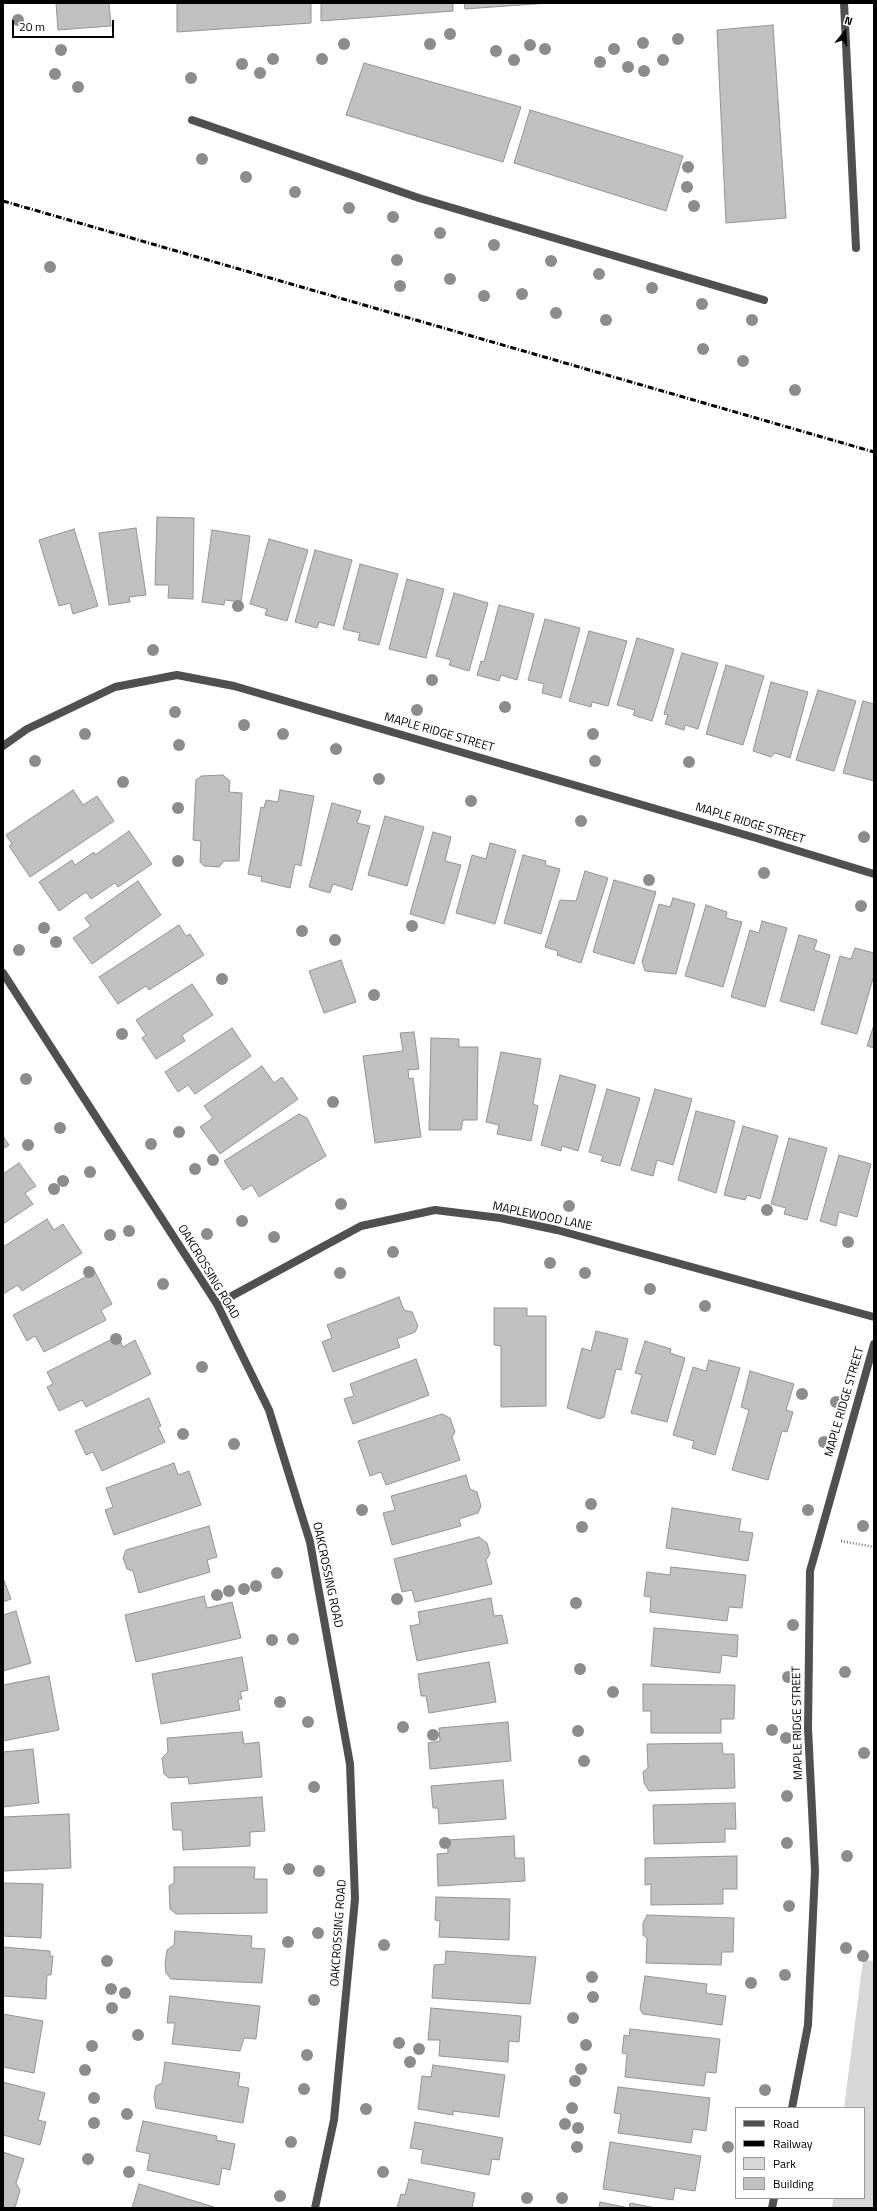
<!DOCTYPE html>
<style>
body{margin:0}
#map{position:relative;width:877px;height:2211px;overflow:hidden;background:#fff;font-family:"Titillium Web",sans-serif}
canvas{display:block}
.frame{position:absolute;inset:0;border:4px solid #000;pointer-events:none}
.legend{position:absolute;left:735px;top:2107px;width:130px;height:92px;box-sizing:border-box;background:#fff;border:1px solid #999;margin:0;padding:5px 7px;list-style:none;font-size:12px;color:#000}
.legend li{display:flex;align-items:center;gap:8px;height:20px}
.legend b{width:20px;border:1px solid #999}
.north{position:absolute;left:825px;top:12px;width:40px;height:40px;-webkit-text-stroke:3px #fff;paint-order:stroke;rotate:18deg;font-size:11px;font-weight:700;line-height:16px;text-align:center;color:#000}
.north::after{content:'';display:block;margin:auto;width:14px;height:18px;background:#000;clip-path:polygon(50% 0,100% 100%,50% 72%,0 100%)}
.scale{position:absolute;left:12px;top:20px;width:102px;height:18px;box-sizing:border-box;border:2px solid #000;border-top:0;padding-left:5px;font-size:12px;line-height:14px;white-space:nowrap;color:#000;-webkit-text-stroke:3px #fff;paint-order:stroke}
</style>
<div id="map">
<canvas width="877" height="2211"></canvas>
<div class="frame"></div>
<ul class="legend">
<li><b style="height:5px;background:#505050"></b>Road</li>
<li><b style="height:5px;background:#000"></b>Railway</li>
<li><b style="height:11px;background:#d7d7d7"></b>Park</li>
<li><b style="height:11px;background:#c0c0c0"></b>Building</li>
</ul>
<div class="north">N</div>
<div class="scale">20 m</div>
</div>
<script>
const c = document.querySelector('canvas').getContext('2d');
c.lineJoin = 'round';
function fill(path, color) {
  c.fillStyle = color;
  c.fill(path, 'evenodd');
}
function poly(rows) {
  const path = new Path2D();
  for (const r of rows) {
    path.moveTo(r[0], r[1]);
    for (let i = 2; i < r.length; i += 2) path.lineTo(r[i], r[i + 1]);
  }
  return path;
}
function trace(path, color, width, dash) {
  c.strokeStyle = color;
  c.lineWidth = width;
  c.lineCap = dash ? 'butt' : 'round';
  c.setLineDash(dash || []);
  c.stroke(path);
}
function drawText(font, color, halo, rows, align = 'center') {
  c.font = font + ' "Titillium Web",sans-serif';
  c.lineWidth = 4;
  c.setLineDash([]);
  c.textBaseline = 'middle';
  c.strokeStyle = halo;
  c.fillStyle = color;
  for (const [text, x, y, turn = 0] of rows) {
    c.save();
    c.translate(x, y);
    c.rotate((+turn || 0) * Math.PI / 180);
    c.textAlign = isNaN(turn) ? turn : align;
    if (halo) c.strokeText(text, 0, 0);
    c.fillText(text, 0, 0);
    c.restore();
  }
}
fill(poly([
 [863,1960,874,1961,874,2208,832,2208,833,2198,864,2198,864,2108,844,2108]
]), '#d7d7d7');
const building = poly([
 [56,3,109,3,111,26,58,30,56,3],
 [177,3,311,3,311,23,177,32,177,3],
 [321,3,453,3,453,11,321,21,321,3],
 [464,3,549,3,465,9,464,3],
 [773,25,786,218,726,223,717,30,773,25],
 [364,63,521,107,503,162,346,115,364,63],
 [530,110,683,156,666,211,514,163,530,110],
 [157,517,194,518,193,599,168,598,169,585,155,585,157,517],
 [136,528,146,595,129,597,130,602,109,605,99,533,136,528],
 [74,529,98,606,73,614,70,603,59,606,39,540,74,529],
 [212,530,250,536,241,602,225,600,224,605,202,602,212,530],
 [269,539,308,550,287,621,265,615,267,609,250,604,269,539],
 [315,550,352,560,334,626,319,622,317,628,295,622,315,550],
 [360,564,398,574,379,645,358,640,360,633,343,629,360,564],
 [407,579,444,589,426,658,389,649,407,579],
 [454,593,488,603,469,671,449,665,451,660,436,656,454,593],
 [499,605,534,614,517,680,501,675,499,681,477,675,481,661,484,662,499,605],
 [545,619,580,628,561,698,542,693,544,684,528,680,545,619],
 [589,631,627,641,608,706,592,702,591,707,569,701,589,631],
 [637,638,674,649,652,721,633,715,635,710,617,705,637,638],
 [682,653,718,663,698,729,685,725,684,730,665,724,668,715,664,714,682,653],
 [726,665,764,676,743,745,706,734,726,665],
 [771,682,808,692,790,758,775,753,771,757,753,751,771,682],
 [818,690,856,701,834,771,796,760,818,690],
 [863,701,874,704,874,781,843,773,863,701],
 [223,775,230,781,229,792,242,793,239,861,224,861,219,867,204,866,200,862,201,841,193,840,196,780,201,776,223,775],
 [73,790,83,805,97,796,114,821,30,877,9,846,12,844,6,835,73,790],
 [280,790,314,796,301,866,295,864,290,888,261,881,262,877,248,874,261,807,264,808,266,800,278,802,280,790],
 [332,803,361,811,357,823,370,826,352,890,333,884,330,893,309,887,332,803],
 [385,816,424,827,407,886,368,875,385,816],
 [129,831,152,864,118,887,115,883,91,899,86,892,59,911,39,882,72,860,75,865,94,852,95,855,129,831],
 [433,832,451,837,445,861,461,865,444,924,410,914,433,832],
 [490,843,516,850,495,924,456,913,472,855,486,859,490,843],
 [523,855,546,861,545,865,560,869,541,934,504,923,523,855],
 [585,871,608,878,581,963,557,955,558,951,545,947,560,900,576,901,585,871],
 [614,880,656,892,634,964,593,952,614,880],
 [138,881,161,915,92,964,73,938,91,926,85,918,138,881],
 [673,898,695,904,676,974,645,971,642,962,659,904,670,907,673,898],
 [706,905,727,912,726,918,742,922,723,987,685,976,706,905],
 [762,921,787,928,765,1007,731,997,750,930,759,933,762,921],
 [179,925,186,936,190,934,204,955,149,990,146,986,118,1004,99,977,179,925],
 [799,935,817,940,814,950,830,955,814,1011,780,1001,799,935],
 [855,948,874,953,874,975,857,1034,821,1024,840,956,851,959,855,948],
 [341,960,356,1002,324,1013,309,971,341,960],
 [192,984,213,1015,182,1035,185,1041,156,1059,142,1038,146,1035,136,1020,192,984],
 [874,1025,874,1048,867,1046,874,1025],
 [232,1028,251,1056,195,1094,188,1085,178,1092,165,1072,232,1028],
 [414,1032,419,1069,408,1070,409,1079,413,1078,421,1137,375,1143,363,1056,403,1051,400,1033,414,1032],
 [431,1038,459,1039,459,1047,478,1047,477,1120,463,1120,461,1130,429,1130,431,1038],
 [501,1052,541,1059,533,1104,538,1106,531,1141,497,1134,499,1125,486,1122,501,1052],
 [262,1066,274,1083,282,1077,298,1099,220,1154,200,1127,213,1118,204,1106,262,1066],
 [560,1075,596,1085,578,1151,562,1146,561,1151,541,1145,560,1075],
 [607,1089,640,1098,620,1166,601,1161,603,1156,589,1152,607,1089],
 [655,1089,692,1099,673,1165,657,1160,653,1176,631,1170,655,1089],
 [696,1111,735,1121,716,1193,678,1180,696,1111],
 [299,1114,307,1118,326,1156,259,1197,252,1185,243,1190,224,1161,299,1114],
 [743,1126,778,1136,760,1199,747,1195,745,1200,724,1195,743,1126],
 [3,1136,9,1145,3,1149,3,1136],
 [789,1138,827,1148,807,1220,784,1214,786,1208,771,1204,789,1138],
 [839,1155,871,1164,857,1217,839,1212,836,1226,820,1221,839,1155],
 [19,1163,36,1186,25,1193,33,1204,3,1224,3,1174,19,1163],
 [47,1219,54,1230,63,1224,82,1253,22,1291,18,1285,3,1294,3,1247,47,1219],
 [95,1272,112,1304,101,1310,106,1320,44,1352,35,1336,27,1341,13,1315,95,1272],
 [399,1297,404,1310,412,1312,418,1326,415,1332,397,1339,400,1347,333,1372,322,1342,332,1338,327,1325,399,1297],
 [494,1308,527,1308,527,1316,546,1316,546,1406,501,1407,501,1346,494,1345,494,1308],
 [596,1331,628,1339,621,1370,616,1369,604,1417,599,1419,567,1408,582,1348,591,1351,596,1331],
 [118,1336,123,1347,135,1340,151,1374,86,1407,82,1400,59,1411,47,1387,53,1384,47,1372,118,1336],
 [645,1341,671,1349,670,1353,685,1358,667,1422,631,1413,642,1375,635,1373,645,1341],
 [416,1359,429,1395,353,1424,344,1399,354,1396,350,1384,416,1359],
 [709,1360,740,1368,715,1455,692,1448,694,1441,673,1435,693,1367,706,1371,709,1360],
 [750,1371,794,1384,786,1410,793,1412,787,1432,782,1431,768,1480,732,1470,749,1410,741,1407,750,1371],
 [149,1398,161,1426,158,1427,165,1442,102,1471,93,1452,86,1455,75,1431,149,1398],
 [442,1414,450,1418,455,1432,452,1437,460,1460,386,1485,381,1472,370,1476,358,1441,442,1414],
 [174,1463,178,1475,189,1471,201,1505,114,1535,105,1510,113,1507,106,1488,174,1463],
 [466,1475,470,1489,477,1492,481,1506,478,1513,459,1519,461,1526,392,1545,383,1513,395,1510,391,1496,466,1475],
 [672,1508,741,1519,739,1531,753,1533,748,1561,666,1548,672,1508],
 [209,1526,217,1557,207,1560,210,1572,139,1593,133,1571,127,1569,123,1558,126,1550,209,1526],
 [479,1537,487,1543,490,1554,486,1560,492,1584,415,1602,412,1590,402,1592,394,1559,479,1537],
 [671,1567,746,1575,742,1608,729,1607,727,1621,650,1612,651,1597,644,1596,647,1572,670,1575,671,1567],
 [3,1578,11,1599,3,1602,3,1578],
 [204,1596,207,1608,232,1602,241,1638,136,1662,125,1615,204,1596],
 [491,1598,494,1616,502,1615,508,1643,417,1661,410,1626,420,1624,418,1612,491,1598],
 [16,1611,31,1663,3,1671,3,1615,16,1611],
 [654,1628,738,1635,737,1657,722,1655,720,1673,651,1666,654,1628],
 [242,1657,248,1690,240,1692,242,1699,238,1699,240,1710,161,1724,152,1674,242,1657],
 [489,1662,496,1702,429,1713,426,1696,421,1696,418,1674,489,1662],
 [49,1676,59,1730,3,1741,3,1685,49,1676],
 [643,1684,735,1685,734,1719,721,1719,721,1733,651,1733,651,1711,643,1711,643,1684],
 [508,1722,511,1761,430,1769,428,1743,440,1741,439,1728,508,1722],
 [242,1732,244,1744,259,1742,262,1777,189,1784,188,1777,169,1778,164,1774,162,1758,168,1752,167,1738,242,1732],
 [722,1743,723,1754,734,1754,735,1788,649,1791,644,1783,643,1772,648,1768,647,1744,722,1743],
 [33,1749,39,1803,3,1807,3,1752,33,1749],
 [503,1780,506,1819,439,1824,438,1808,433,1808,431,1786,503,1780],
 [262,1797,265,1831,250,1832,250,1846,183,1850,182,1830,173,1830,171,1803,262,1797],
 [735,1803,736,1829,725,1829,725,1842,654,1844,653,1805,735,1803],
 [69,1814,71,1868,3,1871,3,1817,69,1814],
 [514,1836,515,1858,524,1858,525,1881,438,1886,437,1854,448,1853,447,1840,514,1836],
 [737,1856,737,1889,723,1889,723,1904,651,1905,651,1884,645,1885,645,1858,737,1856],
 [174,1867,255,1867,254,1879,267,1879,267,1913,176,1914,170,1909,169,1886,174,1883,174,1867],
 [3,1883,43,1884,41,1938,3,1936,3,1883],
 [436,1897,510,1899,509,1940,439,1937,440,1921,435,1920,436,1897],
 [647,1915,734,1918,733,1952,722,1952,721,1965,646,1963,647,1938,643,1935,643,1923,647,1915],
 [175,1931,252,1936,251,1948,265,1949,262,1983,171,1979,166,1973,165,1964,167,1950,174,1945,175,1931],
 [3,1947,50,1951,50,1956,53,1956,51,1975,47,1975,46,1999,3,1996,3,1947],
 [446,1951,536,1957,530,2004,432,1998,434,1965,445,1964,446,1951],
 [645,1976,707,1984,706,1993,726,1996,722,2025,643,2014,640,2009,645,1976],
 [170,1996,260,2006,256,2039,244,2038,240,2051,172,2044,175,2023,167,2023,170,1996],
 [431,2008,521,2016,519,2042,509,2041,508,2062,439,2056,440,2040,428,2040,431,2008],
 [3,2014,43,2021,34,2073,3,2067,3,2014],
 [630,2029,720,2039,716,2073,706,2072,704,2086,625,2077,627,2054,622,2053,624,2035,629,2036,630,2029],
 [165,2062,240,2073,238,2086,249,2088,243,2123,156,2108,154,2097,156,2086,162,2083,165,2062],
 [433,2065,505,2075,499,2117,453,2111,453,2115,418,2109,422,2076,431,2077,433,2065],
 [3,2082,45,2093,38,2120,46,2122,40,2145,3,2135,3,2082],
 [618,2087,710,2098,706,2131,693,2129,691,2143,618,2133,621,2114,614,2113,618,2087],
 [143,2121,217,2136,216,2140,235,2144,230,2170,222,2168,219,2185,147,2170,150,2154,136,2151,143,2121],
 [415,2122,503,2138,499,2160,492,2159,489,2175,421,2163,423,2150,410,2148,415,2122],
 [610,2142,701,2156,695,2191,675,2188,673,2200,603,2189,610,2142],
 [3,2152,24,2159,16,2183,20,2190,15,2208,3,2208,3,2152],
 [409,2179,475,2193,472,2208,397,2208,401,2194,405,2195,409,2179],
 [139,2184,214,2207,214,2208,132,2208,139,2184],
 [600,2202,629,2208,630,2203,656,2208,599,2208,600,2202]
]);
fill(building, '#c0c0c0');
trace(building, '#949494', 1);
trace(poly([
 [841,1541,874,1547]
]), '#727272', 2.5, [1, 2]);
trace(poly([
 [844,3,856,248],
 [192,120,419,198,764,300]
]), '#505050', 8);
trace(poly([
 [3,746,27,729,115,687,177,675,234,686,756,838,874,874],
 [217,1304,361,1226,435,1210,500,1218,557,1230,874,1317],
 [792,2108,808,2025,815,1871,808,1728,810,1571,874,1344],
 [772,2208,774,2198]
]), '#505050', 8);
trace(poly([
 [3,973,217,1304,269,1410,310,1542,350,1764,355,1899,334,2120,315,2208]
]), '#505050', 8);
trace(poly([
 [3,201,874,452]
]), '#000', 3, [6, 2, 1, 2]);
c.fillStyle = '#8c8c8c';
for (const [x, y] of [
 [18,20],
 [450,34],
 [678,39],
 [643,43],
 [344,44],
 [430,44],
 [530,45],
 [545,49],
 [614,49],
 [61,50],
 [496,51],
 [273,59],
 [322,59],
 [514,60],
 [663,60],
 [600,62],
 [242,64],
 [628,67],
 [644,71],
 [260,73],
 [55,74],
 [191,78],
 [78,87],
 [202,159],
 [688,167],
 [246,177],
 [687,187],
 [295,192],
 [694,206],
 [349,208],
 [393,217],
 [440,233],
 [494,245],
 [397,260],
 [551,261],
 [50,267],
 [599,274],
 [450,279],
 [400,286],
 [652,288],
 [522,294],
 [484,296],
 [702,304],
 [556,313],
 [606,320],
 [752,320],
 [703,349],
 [743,361],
 [795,390],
 [238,606],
 [153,650],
 [432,680],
 [505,707],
 [417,710],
 [175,712],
 [244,725],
 [85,734],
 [283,734],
 [593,734],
 [179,745],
 [336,749],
 [35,761],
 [595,761],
 [689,762],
 [379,779],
 [123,782],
 [471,801],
 [178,808],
 [581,821],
 [864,837],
 [178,861],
 [764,873],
 [649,880],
 [861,906],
 [412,926],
 [44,928],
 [302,931],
 [335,940],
 [56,942],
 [19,950],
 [222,979],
 [374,995],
 [122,1034],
 [26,1079],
 [333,1102],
 [60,1128],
 [179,1132],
 [151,1144],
 [28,1145],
 [213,1160],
 [195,1169],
 [90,1172],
 [63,1181],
 [54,1189],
 [341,1204],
 [569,1206],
 [767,1210],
 [242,1221],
 [129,1231],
 [207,1234],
 [110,1235],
 [274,1237],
 [848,1242],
 [393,1252],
 [550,1263],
 [89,1272],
 [340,1273],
 [585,1273],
 [163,1284],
 [650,1289],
 [705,1306],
 [116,1339],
 [202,1367],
 [802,1394],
 [836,1402],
 [183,1434],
 [824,1442],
 [234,1444],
 [591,1504],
 [362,1510],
 [808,1510],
 [863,1526],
 [582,1527],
 [277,1573],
 [256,1586],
 [244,1589],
 [229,1591],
 [217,1595],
 [397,1599],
 [576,1603],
 [793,1625],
 [293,1639],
 [272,1640],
 [580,1669],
 [845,1672],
 [788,1677],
 [613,1692],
 [280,1702],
 [308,1722],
 [403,1727],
 [772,1730],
 [578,1731],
 [433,1735],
 [786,1738],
 [864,1753],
 [584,1761],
 [314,1787],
 [787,1796],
 [445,1843],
 [787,1843],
 [847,1856],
 [289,1869],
 [319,1871],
 [789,1906],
 [318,1933],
 [288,1942],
 [384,1945],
 [846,1948],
 [863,1956],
 [107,1961],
 [785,1975],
 [592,1977],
 [751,1983],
 [111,1989],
 [125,1993],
 [593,1997],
 [314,2000],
 [112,2008],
 [573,2018],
 [138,2035],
 [399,2043],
 [586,2045],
 [92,2046],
 [419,2049],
 [307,2055],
 [410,2062],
 [581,2069],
 [85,2070],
 [575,2081],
 [304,2089],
 [765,2090],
 [94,2098],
 [572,2108],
 [366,2109],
 [127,2114],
 [94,2123],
 [565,2124],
 [578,2128],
 [291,2142],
 [577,2147],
 [728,2147],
 [88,2159],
 [129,2172],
 [383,2172],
 [280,2196],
 [527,2198],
 [562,2198]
]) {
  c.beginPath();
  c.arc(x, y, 6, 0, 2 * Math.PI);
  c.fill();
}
drawText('12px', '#000', '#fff', [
 ["MAPLE RIDGE STREET",439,733,16],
 ["MAPLE RIDGE STREET",750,824,17],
 ["MAPLEWOOD LANE",542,1217,12],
 ["OAKCROSSING ROAD",208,1272,59],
 ["MAPLE RIDGE STREET",845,1402,-74],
 ["OAKCROSSING ROAD",327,1575,78],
 ["MAPLE RIDGE STREET",798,1723,-91],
 ["OAKCROSSING ROAD",339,1933,-86]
]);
</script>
